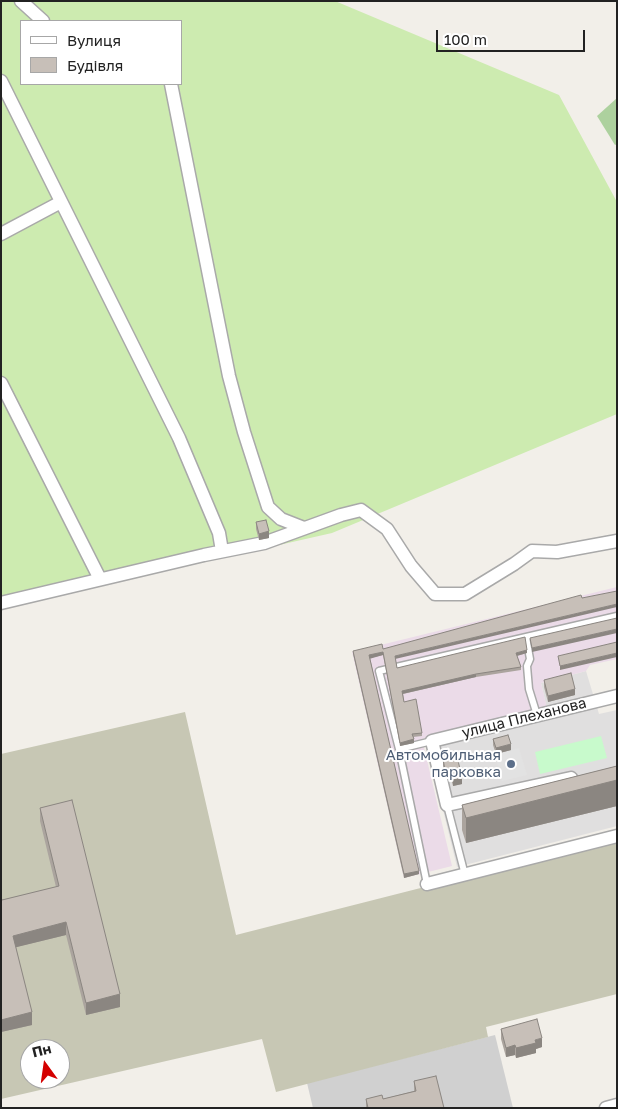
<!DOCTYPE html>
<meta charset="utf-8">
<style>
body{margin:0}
#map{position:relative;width:618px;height:1109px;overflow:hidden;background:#f2efe9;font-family:"Golos Text",sans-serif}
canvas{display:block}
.frame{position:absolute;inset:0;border:2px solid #222;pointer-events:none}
.legend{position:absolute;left:20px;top:20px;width:162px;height:65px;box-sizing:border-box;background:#fff;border:1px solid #a7a7a7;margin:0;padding:6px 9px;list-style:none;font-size:15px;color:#222}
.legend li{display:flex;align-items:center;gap:10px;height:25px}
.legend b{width:25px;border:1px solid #a7a7a7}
.north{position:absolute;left:20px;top:1039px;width:50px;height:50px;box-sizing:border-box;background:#fff;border:1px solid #a7a7a7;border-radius:50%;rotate:346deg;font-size:14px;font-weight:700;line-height:20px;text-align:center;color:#222}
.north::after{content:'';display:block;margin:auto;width:18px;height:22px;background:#d40000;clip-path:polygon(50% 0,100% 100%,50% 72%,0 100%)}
.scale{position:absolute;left:436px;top:30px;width:149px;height:22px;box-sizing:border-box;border:2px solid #222;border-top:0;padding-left:6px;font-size:15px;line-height:18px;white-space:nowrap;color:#222;-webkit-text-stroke:4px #fff;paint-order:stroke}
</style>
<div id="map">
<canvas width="618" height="1109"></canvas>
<div class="frame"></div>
<ul class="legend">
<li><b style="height:6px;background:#fff"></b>Вулиця</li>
<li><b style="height:14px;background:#c7bfb8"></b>Будівля</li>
</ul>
<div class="north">Пн</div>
<div class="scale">100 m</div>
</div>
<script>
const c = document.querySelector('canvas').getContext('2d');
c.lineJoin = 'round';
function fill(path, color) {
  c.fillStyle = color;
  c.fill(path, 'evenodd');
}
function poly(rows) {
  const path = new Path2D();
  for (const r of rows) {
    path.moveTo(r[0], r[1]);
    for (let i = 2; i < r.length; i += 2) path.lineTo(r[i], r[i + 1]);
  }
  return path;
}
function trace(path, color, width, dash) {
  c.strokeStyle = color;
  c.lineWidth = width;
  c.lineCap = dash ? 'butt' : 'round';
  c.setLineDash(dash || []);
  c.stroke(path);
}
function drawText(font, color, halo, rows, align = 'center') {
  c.font = font + ' "Golos Text",sans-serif';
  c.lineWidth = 4;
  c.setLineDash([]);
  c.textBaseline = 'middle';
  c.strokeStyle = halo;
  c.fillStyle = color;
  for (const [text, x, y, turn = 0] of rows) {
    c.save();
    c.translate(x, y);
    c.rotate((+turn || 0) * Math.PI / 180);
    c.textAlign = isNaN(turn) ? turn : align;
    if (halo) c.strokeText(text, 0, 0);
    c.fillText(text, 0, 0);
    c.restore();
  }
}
fill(poly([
 [586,671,599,714,617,710,617,826,457,867,428,749,549,718,541,683]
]), '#e0dfdf');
fill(poly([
 [617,587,617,659,590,665,586,671,541,683,547,708,422,739,452,866,404,878,352,652]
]), '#ebdbe8');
fill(poly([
 [495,1035,513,1108,313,1108,307,1083]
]), '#d0d0d0');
fill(poly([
 [185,712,236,935,617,838,617,994,486,1027,488,1037,276,1092,262,1039,1,1099,1,754],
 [30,1049,60,1049,60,1079,30,1079]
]), '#c7c7b4');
fill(poly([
 [1,1,335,1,559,95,617,202,617,414,332,533,1,608],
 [21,21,181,21,181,84,21,84]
]), '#cdebb0');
fill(poly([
 [617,98,617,144,615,145,597,116]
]), '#add19e');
fill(poly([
 [601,736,607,758,540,774,535,752]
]), '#c8facc');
fill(poly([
 [519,748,527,775,502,781,495,754]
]), '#e2e2e2');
const lane = poly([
 [526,637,530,659,527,666,529,689,537,715],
 [399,749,432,741],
 [447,805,465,875],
 [427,884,399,749,379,671,617,616]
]);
const street = poly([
 [21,1,43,21],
 [1,81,179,438,219,533,222,551],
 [171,84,229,376,244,432,268,507,281,519,304,528],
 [1,234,61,202],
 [1,383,100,579],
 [1,603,204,555,264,543,341,515,361,510,387,529,411,566,435,594,465,594,514,564,532,551,557,552,617,541],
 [571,778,447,805,432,741,617,696],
 [427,884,617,836],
 [606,1108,617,1105]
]);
trace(lane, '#a9a9a9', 9);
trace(street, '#a9a9a9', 15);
trace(lane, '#fff', 6);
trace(street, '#fff', 12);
fill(poly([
 [256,522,269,538,259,540,256,529],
 [383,649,395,659,397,668,527,653,517,656,521,667,521,670,476,677,403,694,404,702,422,733,422,736,413,737,414,743,400,746,383,655,370,658,419,874,404,878,353,654,353,651],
 [544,680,575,695,548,702,544,687],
 [493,739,511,750,496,754,493,745],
 [443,759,462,784,453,786,450,775,445,776,443,766],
 [617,766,617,806,466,843,462,830,462,805],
 [40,808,120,1007,86,1015,66,935,16,947,32,1025,1,1032,1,898,2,900,56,887,40,821],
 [501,1029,542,1047,536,1049,536,1053,516,1058,515,1055,506,1057,501,1039],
 [414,1081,444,1108,366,1108,366,1099,383,1099,414,1091]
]), '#aba49e');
fill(poly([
 [269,531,269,538,259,540,259,534],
 [617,604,617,607,395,659,395,656],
 [617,629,617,633,532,652,532,648],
 [527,650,527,653,516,656,516,653],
 [383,652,383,655,369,659,369,655],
 [617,653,617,657,560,670,560,666],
 [476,674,476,677,402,694,402,691],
 [575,689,575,695,548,702,548,696],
 [414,739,414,743,400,746,400,743],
 [511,744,511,750,496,754,496,748],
 [450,768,450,775,445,776,445,770],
 [462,778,462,784,453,786,453,780],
 [617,780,617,806,466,843,466,818],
 [419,871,419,874,404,878,404,874],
 [66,922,66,935,13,948,13,936],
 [120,994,120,1007,86,1015,86,1003],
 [32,1012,32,1025,1,1032,1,1020],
 [542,1038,542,1047,536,1049,536,1053,516,1058,516,1048,535,1040],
 [515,1045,515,1055,506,1057,506,1048]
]), '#8b8681');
const building = poly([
 [266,520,269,531,259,534,256,522,266,520],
 [617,591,617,604,395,656,397,668,525,637,527,650,516,653,521,667,476,674,402,691,404,702,416,699,422,733,412,734,414,739,400,743,383,652,369,655,419,871,404,874,353,651,382,644,383,649,581,595,582,598,617,591],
 [617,618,617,629,532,648,530,638,617,618],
 [617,642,617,653,560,666,558,656,617,642],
 [571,673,575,689,548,696,544,680,571,673],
 [508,735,511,744,496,748,493,739,508,735],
 [457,756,462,778,453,780,450,768,445,770,443,759,457,756],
 [617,766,617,780,466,818,462,805,617,766],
 [72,800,120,994,86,1003,66,922,13,936,32,1012,1,1020,1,898,2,900,59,886,40,808,72,800],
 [537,1019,542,1038,535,1040,536,1043,516,1048,515,1045,506,1048,501,1029,537,1019],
 [436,1076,444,1108,368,1108,366,1099,382,1095,383,1099,416,1091,414,1081,436,1076]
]);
fill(building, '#c7bfb8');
trace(building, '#8b8681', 1);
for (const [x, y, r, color] of [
 [511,764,5,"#5c6f8a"]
]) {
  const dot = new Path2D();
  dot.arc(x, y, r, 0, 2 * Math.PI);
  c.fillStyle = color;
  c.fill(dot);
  trace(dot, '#fff', 2);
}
drawText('15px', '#222', '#fff', [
 ["улица Плеханова",524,718,-14]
]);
drawText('15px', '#4e5e75', '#fff', [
 ["Автомобильная",501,755],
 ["парковка",501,772]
], 'right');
</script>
